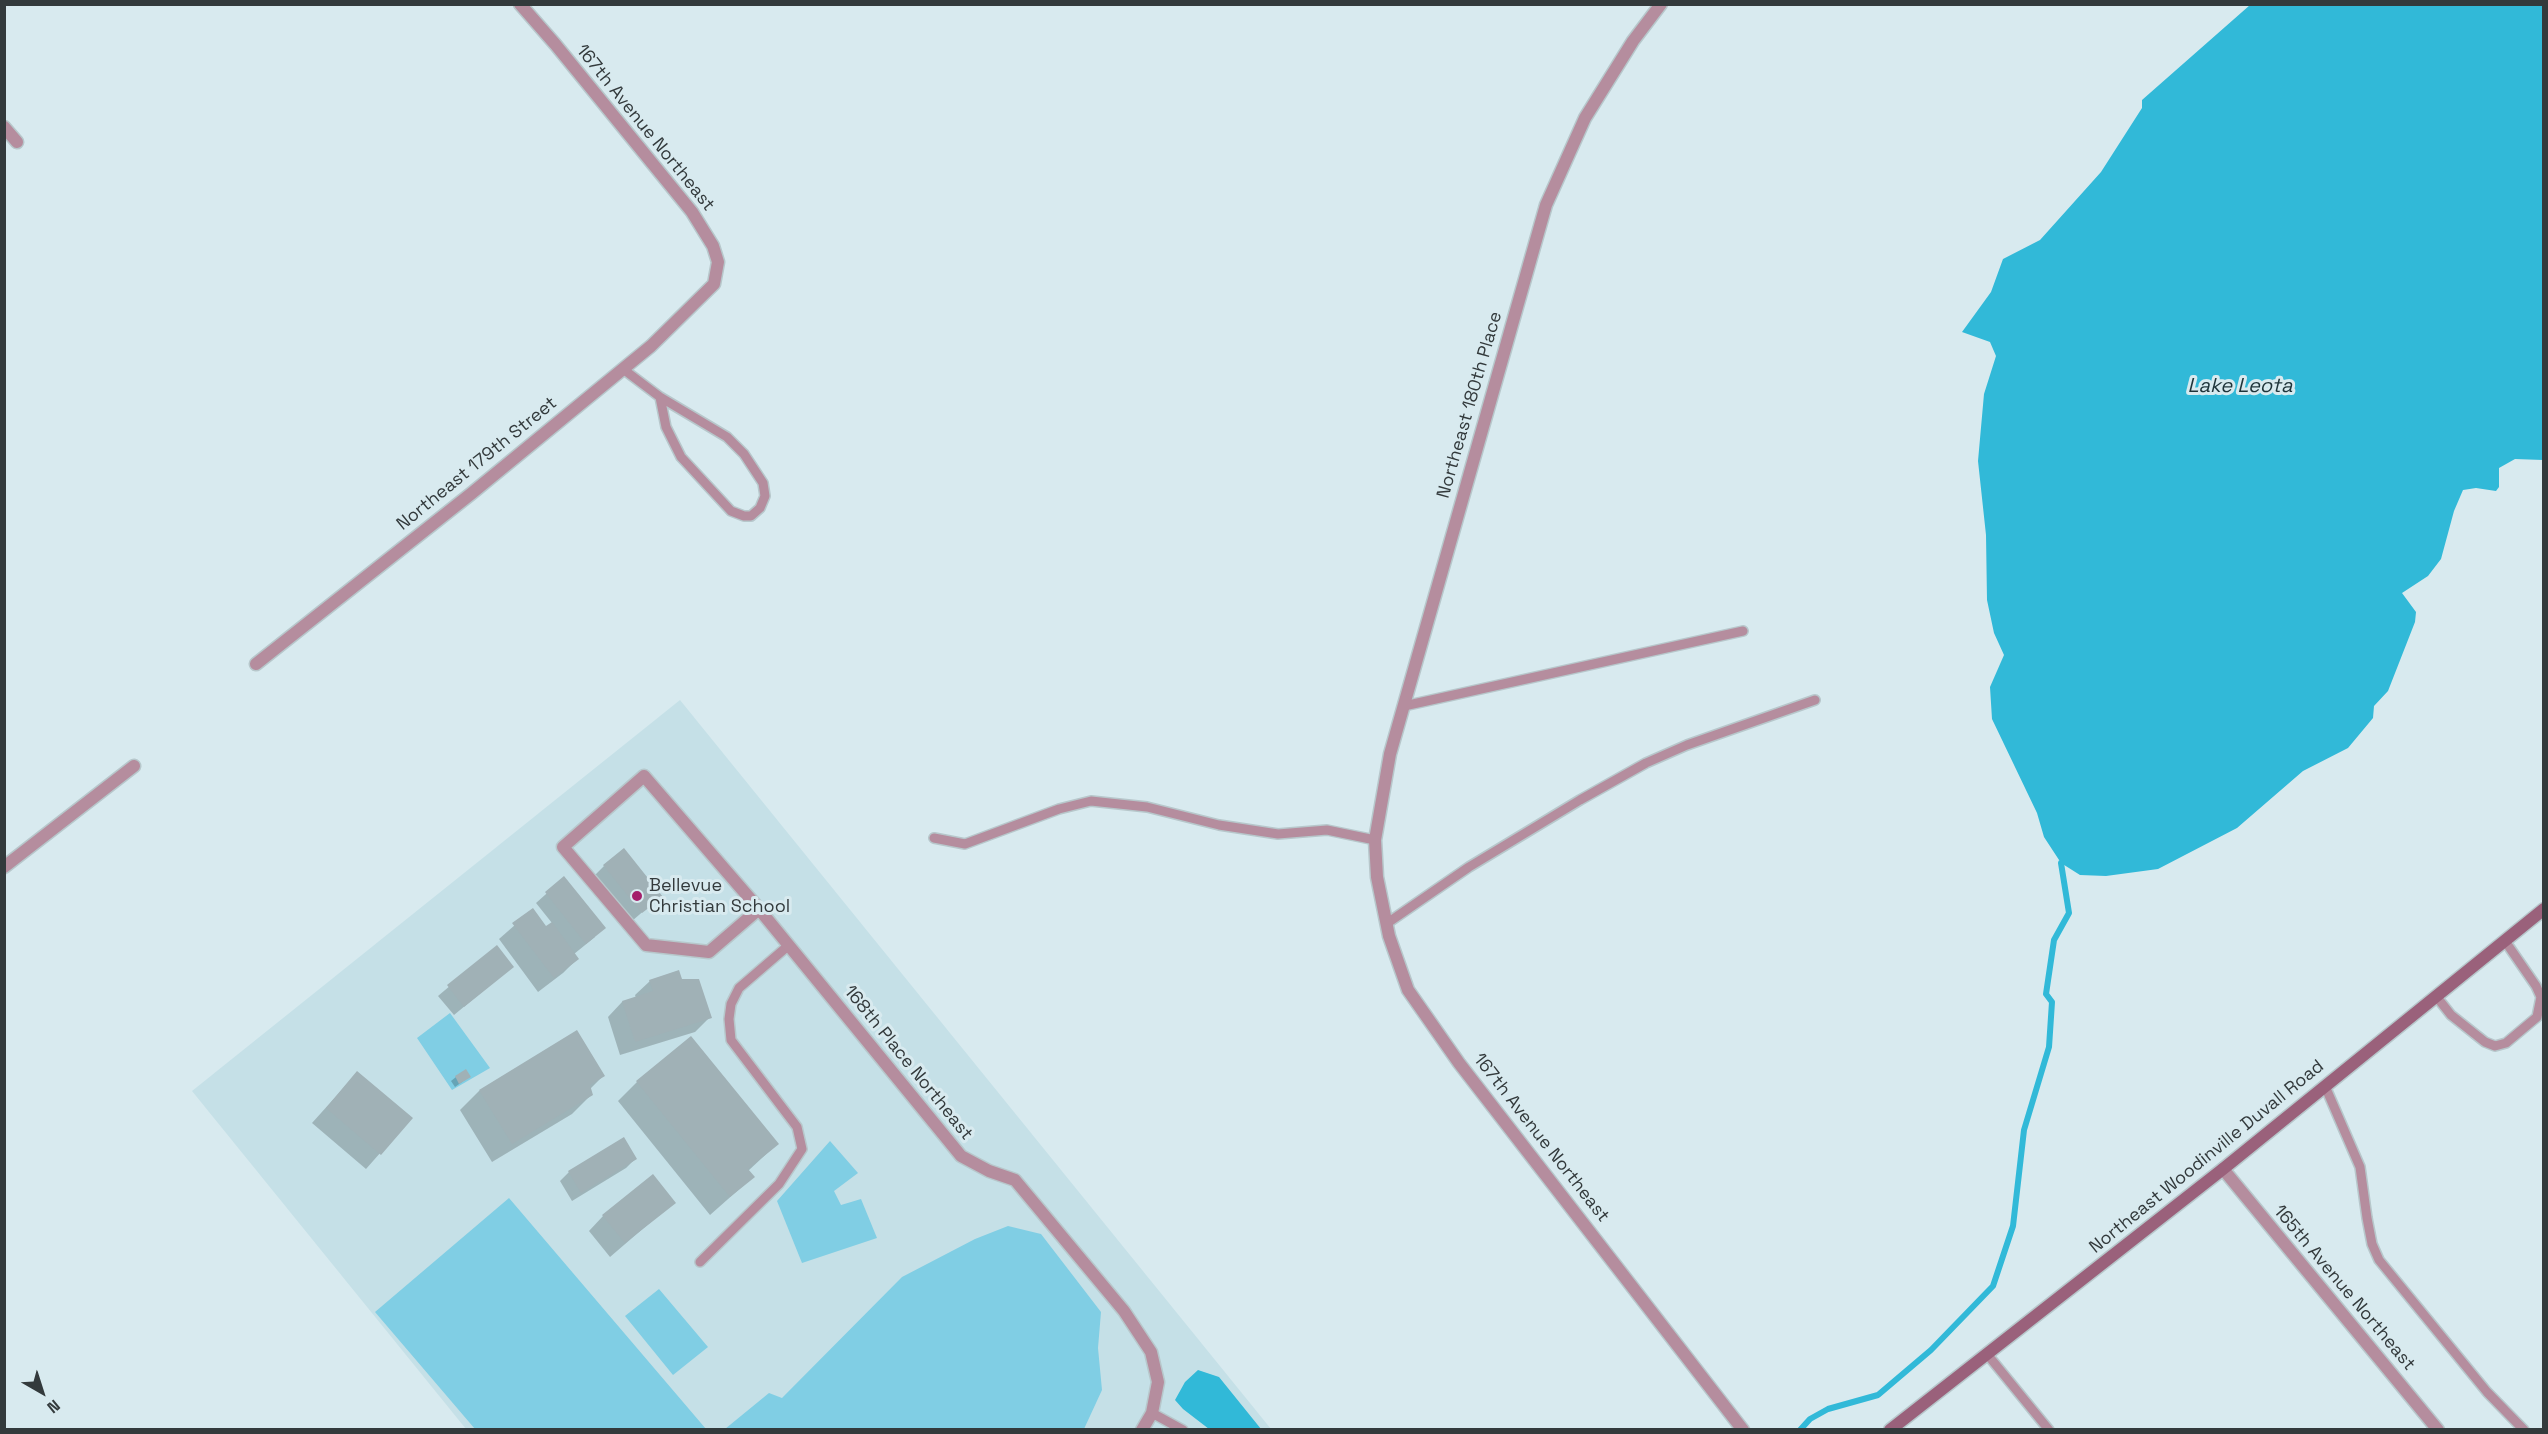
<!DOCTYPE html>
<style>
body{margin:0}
#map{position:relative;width:2548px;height:1434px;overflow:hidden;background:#d8eaef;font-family:"Space Grotesk",sans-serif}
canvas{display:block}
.frame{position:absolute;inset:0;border:6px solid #333a3c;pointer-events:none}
.north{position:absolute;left:12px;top:1362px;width:60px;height:60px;-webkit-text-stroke:4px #d8eaef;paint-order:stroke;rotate:141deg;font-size:16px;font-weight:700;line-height:24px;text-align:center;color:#333a3c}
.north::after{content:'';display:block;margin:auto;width:21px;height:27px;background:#333a3c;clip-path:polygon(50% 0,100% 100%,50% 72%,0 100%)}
</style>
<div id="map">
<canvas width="2548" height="1434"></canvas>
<div class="frame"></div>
<div class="north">N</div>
</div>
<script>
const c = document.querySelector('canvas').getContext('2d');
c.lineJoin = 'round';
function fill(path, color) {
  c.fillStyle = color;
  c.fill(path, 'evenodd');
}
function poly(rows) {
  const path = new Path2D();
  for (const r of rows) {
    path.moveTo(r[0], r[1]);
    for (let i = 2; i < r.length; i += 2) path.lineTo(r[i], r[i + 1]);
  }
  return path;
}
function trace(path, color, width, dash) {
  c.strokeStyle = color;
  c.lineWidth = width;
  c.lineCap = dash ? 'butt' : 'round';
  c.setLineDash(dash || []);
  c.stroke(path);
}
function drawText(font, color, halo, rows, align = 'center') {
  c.font = font + ' "Space Grotesk",sans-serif';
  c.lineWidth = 6;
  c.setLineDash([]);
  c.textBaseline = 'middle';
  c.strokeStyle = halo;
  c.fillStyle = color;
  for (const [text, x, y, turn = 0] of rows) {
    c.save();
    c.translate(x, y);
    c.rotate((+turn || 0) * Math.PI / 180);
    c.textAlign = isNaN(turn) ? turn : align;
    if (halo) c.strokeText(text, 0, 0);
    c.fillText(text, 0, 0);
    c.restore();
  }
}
fill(poly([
 [680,700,1271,1429,466,1429,192,1091]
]), '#c5e0e7');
fill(poly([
 [450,1013,490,1068,452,1090,417,1038],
 [830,1141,858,1173,834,1191,841,1205,861,1199,877,1238,802,1263,777,1201],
 [509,1198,706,1429,475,1429,375,1312],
 [1008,1226,1041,1234,1101,1312,1098,1348,1102,1390,1084,1429,725,1429,769,1393,782,1398,902,1277,975,1239],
 [659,1289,708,1347,673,1375,625,1316]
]), '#80cee4');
fill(poly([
 [2250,5,2543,5,2543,460,2515,459,2499,468,2499,487,2496,491,2476,488,2463,490,2454,511,2441,559,2428,576,2402,593,2416,612,2415,622,2388,691,2374,706,2373,718,2348,748,2303,771,2237,828,2158,869,2106,876,2080,875,2061,863,2044,837,2037,813,1992,719,1990,687,2004,655,1994,633,1987,600,1986,535,1978,461,1984,394,1996,356,1990,342,1962,332,1991,292,2003,259,2040,240,2101,172,2142,108,2142,100],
 [1198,1370,1219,1377,1261,1429,1209,1429,1183,1409,1175,1400,1185,1382]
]), '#31b9d8');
fill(poly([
 [604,866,661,896,632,921,595,875],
 [564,878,595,937,574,954,577,959,563,973,538,992,499,939,532,910,545,928,552,923,536,903],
 [496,947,512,967,454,1015,438,996],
 [650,981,681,981,710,1017,695,1032,620,1055,608,1017,622,1002,636,998,635,995],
 [691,1038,777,1144,748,1171,753,1177,710,1215,618,1101,637,1082],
 [357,1073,411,1118,366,1169,312,1123],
 [603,1076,590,1089,591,1095,572,1114,492,1162,460,1110,479,1091],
 [456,1077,469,1077,455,1087,451,1081],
 [635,1159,626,1168,572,1201,560,1181,569,1172],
 [674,1202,610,1257,589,1231,603,1216]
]), '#0003');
trace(poly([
 [1800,1430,1810,1419,1828,1409,1878,1395,1931,1350,1993,1286,2013,1226,2024,1130,2049,1047,2052,1002,2046,994,2054,940,2069,913,2061,863]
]), '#31b9d8', 6);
fill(poly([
 [624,848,663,897,642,913,603,865],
 [564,876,606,928,586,944,545,892],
 [533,908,546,926,552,922,579,959,554,978,512,923],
 [497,945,514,967,464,1007,447,985],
 [679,970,682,979,699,979,712,1018,635,1042,622,1001,653,991,649,980],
 [577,1030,605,1076,590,1085,593,1095,512,1144,479,1090],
 [691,1036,779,1144,748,1169,755,1177,730,1197,636,1081],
 [466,1069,471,1077,459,1084,455,1076],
 [357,1071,413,1118,381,1155,326,1108],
 [624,1137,637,1159,581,1193,568,1171],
 [653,1174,676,1203,625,1243,602,1215]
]), '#a0b1b6');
const service = poly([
 [623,369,660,397,727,437,744,454,763,483,765,496,760,508,751,516,744,516,731,511,681,457,666,427,660,397],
 [1404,706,1743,631],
 [934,838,965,844,1059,809,1091,801,1147,807,1219,825,1278,834,1327,830,1375,840],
 [1386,924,1469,867,1580,800,1646,763,1687,745,1815,700],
 [2436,996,2451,1015,2485,1042,2495,1046,2506,1043,2537,1017,2541,997,2536,986,2505,941],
 [2325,1086,2360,1167,2367,1218,2372,1244,2379,1260,2487,1392,2524,1430],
 [700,1262,779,1184,802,1149,797,1127,731,1040,729,1019,731,1004,739,988,789,945],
 [1987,1354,2049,1430],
 [1152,1413,1183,1430]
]);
const minor = poly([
 [4,127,17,142],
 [256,664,472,493,651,346,714,284,718,262,713,246,692,212,555,44,520,4],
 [4,867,134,766],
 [759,909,709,952,646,945,563,847,644,776,759,909,961,1156,989,1171,1015,1180,1124,1311,1151,1352,1158,1382,1152,1413,1142,1430],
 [2223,1169,2438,1430]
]);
const tertiary = poly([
 [1661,4,1633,41,1585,118,1546,205,1390,754,1375,840,1377,877,1389,936,1408,990,1459,1063,1743,1430]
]);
const secondary = poly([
 [1890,1430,2223,1169,2544,909]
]);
trace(service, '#b7c7cb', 12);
trace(minor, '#b7c7cb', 15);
trace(tertiary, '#b7c7cb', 15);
trace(secondary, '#b7c7cb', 15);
trace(service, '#b58d9e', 9);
trace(minor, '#b58d9e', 12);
trace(tertiary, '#b58d9e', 12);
trace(secondary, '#9a617b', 12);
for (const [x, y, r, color] of [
 [637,896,6,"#a41f6b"]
]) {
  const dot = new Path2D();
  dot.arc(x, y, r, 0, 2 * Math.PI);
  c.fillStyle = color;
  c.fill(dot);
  trace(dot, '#d8eaef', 2);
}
drawText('18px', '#333a3c', '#d8eaef', [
 ["167th Avenue Northeast",645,128,51],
 ["Northeast 180th Place",1470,405,-74],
 ["Northeast 179th Street",477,464,-39],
 ["168th Place Northeast",908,1063,51],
 ["167th Avenue Northeast",1541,1138,52],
 ["Northeast Woodinville Duvall Road",2207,1157,-39],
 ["165th Avenue Northeast",2344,1288,50]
]);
drawText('18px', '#333a3c', '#d8eaef', [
 ["Bellevue",649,886],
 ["Christian School",649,907]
], 'left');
drawText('italic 20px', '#1e343a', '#d8eaef', [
 ["Lake Leota",2240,387]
]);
</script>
